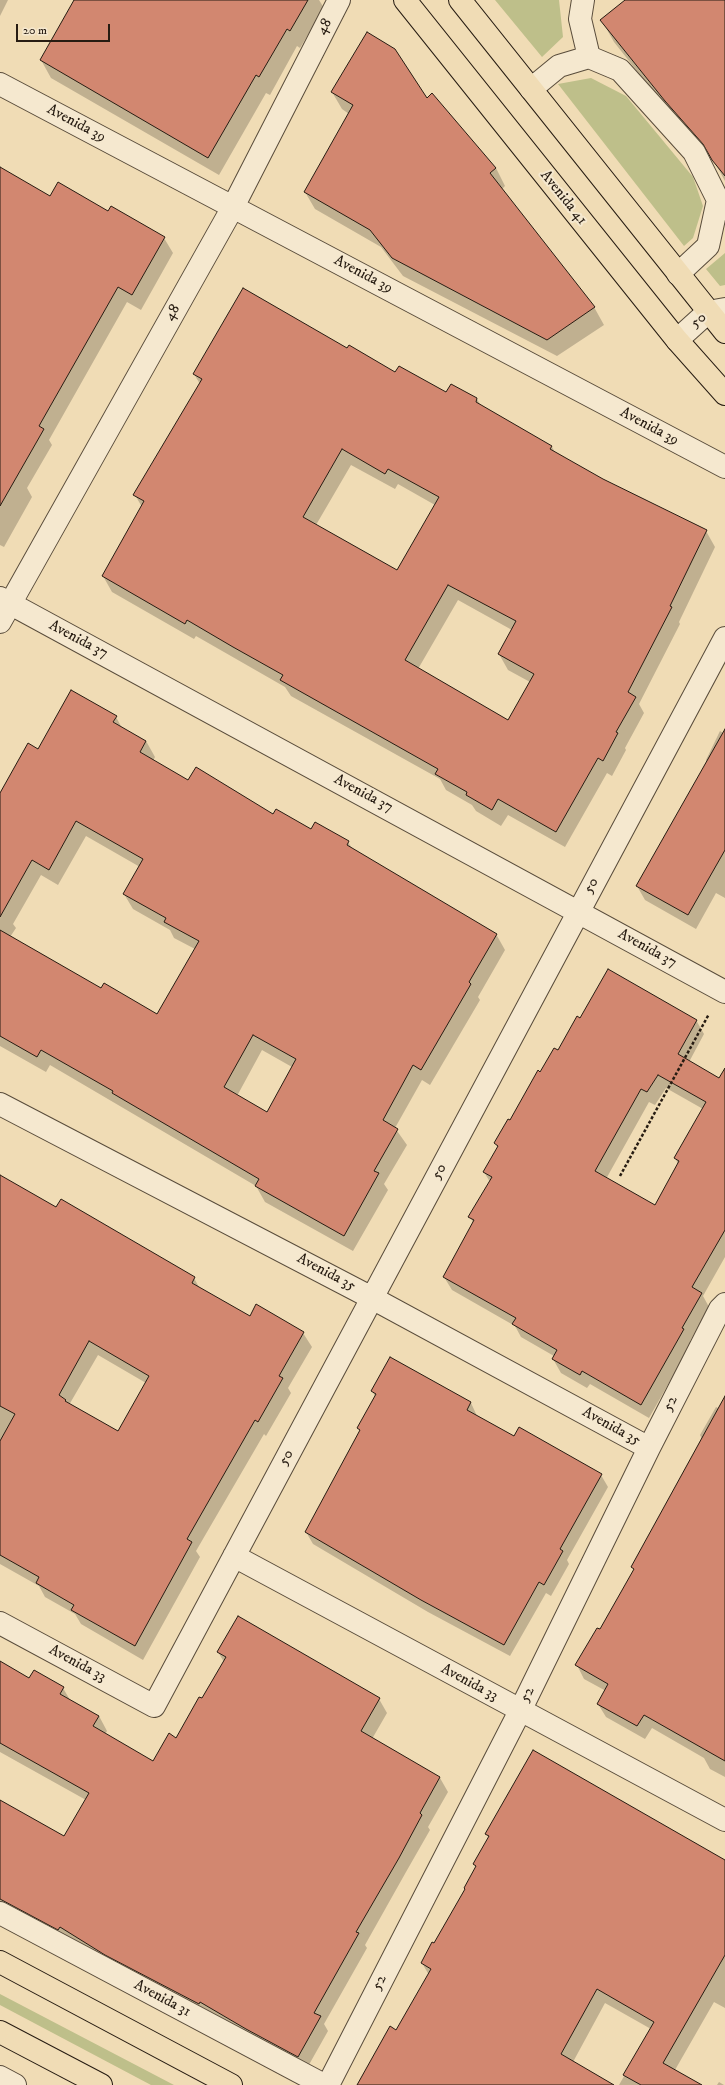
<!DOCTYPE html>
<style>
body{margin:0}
#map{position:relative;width:725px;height:2085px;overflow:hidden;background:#f0dcb5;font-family:"IM FELL DW Pica",serif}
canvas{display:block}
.scale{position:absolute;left:16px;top:24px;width:94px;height:18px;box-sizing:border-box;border:2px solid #271c12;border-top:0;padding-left:5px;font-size:12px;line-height:14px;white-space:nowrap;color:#271c12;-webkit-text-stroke:3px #f5e8cf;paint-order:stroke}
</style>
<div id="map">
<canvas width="725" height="2085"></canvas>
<div class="scale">20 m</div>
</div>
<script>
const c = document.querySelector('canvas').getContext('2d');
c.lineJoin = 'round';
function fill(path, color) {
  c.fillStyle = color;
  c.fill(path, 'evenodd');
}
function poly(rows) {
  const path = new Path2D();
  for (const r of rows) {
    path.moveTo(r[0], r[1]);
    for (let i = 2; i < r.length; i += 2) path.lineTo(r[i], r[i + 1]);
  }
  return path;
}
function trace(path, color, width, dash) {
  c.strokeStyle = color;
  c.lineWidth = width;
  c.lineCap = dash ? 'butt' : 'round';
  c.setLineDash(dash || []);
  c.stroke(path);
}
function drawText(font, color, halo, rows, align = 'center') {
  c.font = font + ' "IM FELL DW Pica",serif';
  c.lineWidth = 4;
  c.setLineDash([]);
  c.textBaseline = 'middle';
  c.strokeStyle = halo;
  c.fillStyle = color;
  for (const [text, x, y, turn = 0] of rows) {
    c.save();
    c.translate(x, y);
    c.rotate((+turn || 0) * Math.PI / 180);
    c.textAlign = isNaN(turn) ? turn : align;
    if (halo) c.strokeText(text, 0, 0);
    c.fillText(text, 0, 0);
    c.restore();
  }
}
fill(poly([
 [495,0,559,0,563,37,542,57],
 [591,78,626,96,693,177,703,206,693,238,684,246,558,84],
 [725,253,725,285,720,286,706,269],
 [0,1994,174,2085,151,2085,0,2005]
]), '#bebf8a');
fill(poly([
 [0,0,8,0,0,16],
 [75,0,319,0,324,8,300,48,297,46,270,95,266,93,219,175,51,78,41,60],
 [627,0,725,0,725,181,715,163,678,123,614,42,602,21],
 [332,92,427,99,496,168,505,186,502,189,594,307,604,325,557,356,403,276,381,247,315,209,305,192,349,114,342,109],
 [0,168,50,197,109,212,164,238,173,253,141,310,127,302,49,440,52,445,27,488,32,497,4,547,0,545],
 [347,349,396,373,447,394,452,385,477,399,481,406,552,447,556,454,603,480,706,531,715,547,679,622,680,624,639,704,644,713,625,748,626,750,612,776,607,773,565,847,508,815,501,826,476,811,472,805,446,790,440,779,291,696,285,687,196,636,194,639,112,592,103,576,142,507,135,495,200,384,194,374],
 [351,465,395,489,398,484,435,505,398,572,316,525],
 [458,600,512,630,499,654,508,670,530,682,509,721,418,669],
 [116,717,122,728,146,741,155,757,153,761,189,781,311,831,348,842,353,850,496,934,505,950,478,997,480,1000,430,1085,422,1080,395,1128,407,1145,384,1184,388,1190,353,1251,265,1202,256,1186,50,1065,46,1072,0,1046,0,793,29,745,39,750],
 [86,836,140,867,124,894,133,909,170,930,174,938,195,949,158,1015,102,989,10,937,16,928,13,924,41,875,58,885],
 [262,1050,292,1067,267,1113,237,1096],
 [720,731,725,734,725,779,714,774,706,760],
 [725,819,725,898,716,893,696,929,645,900,637,886],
 [580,1019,696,1020,704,1034,689,1062,725,1083,725,1257,703,1296,709,1307,690,1341,691,1344,649,1418,590,1384,587,1388,561,1373,553,1359,554,1356,521,1337,515,1326,452,1290,444,1277,474,1224,470,1217,490,1182,484,1172,498,1148,495,1143,541,1073,558,1052],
 [666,1088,703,1109,675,1158,678,1164,655,1207,606,1179,649,1102,655,1105],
 [0,1176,57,1209,194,1278,200,1289,250,1317,303,1333,312,1347,288,1388,291,1393,266,1436,264,1434,196,1551,200,1557,143,1660,81,1624,75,1614,45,1597,39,1586,0,1564],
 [98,1355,146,1383,118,1432,69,1405],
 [391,1358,471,1403,477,1416,514,1438,601,1475,608,1487,567,1560,569,1564,551,1596,546,1593,510,1656,428,1612,313,1544,306,1532,360,1431,358,1428,376,1398,372,1391],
 [725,1400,725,1777,710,1769,704,1758,652,1728,645,1739,606,1717,598,1704,606,1691,584,1679,577,1665,600,1631,634,1570,632,1567,702,1439,700,1435,716,1407,720,1409],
 [218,1652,379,1699,387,1713,372,1739,440,1778,448,1792,428,1827,430,1830,406,1872,365,1945,367,1948,324,2024,328,2031,306,2070,0,1908,0,1801,64,1838,86,1800,0,1752,0,1663,30,1679,63,1688,70,1700,99,1716,107,1731,105,1734,154,1762,177,1739,202,1700,224,1662],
 [486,1834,725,1862,725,2008,714,2002,675,2070,700,2085,619,2085,651,2029,605,2003,573,2062,612,2085,362,2085,396,2031,429,1975,422,1963,435,1945,466,1890,476,1868,474,1864,489,1838],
 [719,2082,724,2085,717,2085]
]), '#0003');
const building = poly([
 [74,0,308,0,290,31,287,29,259,77,256,75,208,158,40,60,74,0],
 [625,0,725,0,725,176,712,160,703,144,665,101,600,20,625,0],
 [367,32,395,49,427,98,432,93,496,168,490,173,595,307,547,340,392,258,370,230,304,192,353,105,331,92,367,32],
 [0,167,50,196,58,182,108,211,111,206,165,237,132,295,118,287,39,426,44,429,0,506,0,167],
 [243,288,347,348,349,345,395,372,399,366,446,392,451,384,477,398,476,402,552,446,550,449,603,479,707,530,670,606,672,607,628,692,636,697,616,732,618,733,603,761,598,758,556,832,498,799,492,810,466,795,467,792,435,774,438,769,280,680,283,675,233,647,187,620,185,624,102,576,144,501,133,495,202,379,193,374,243,288],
 [342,449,385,474,388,469,439,497,397,570,303,517,342,449],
 [448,585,516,621,498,654,534,674,508,720,405,660,448,585],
 [71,690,117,716,113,722,146,741,140,752,188,780,196,767,273,814,276,809,311,829,315,822,349,841,347,845,497,934,469,982,471,984,421,1070,413,1065,383,1120,398,1129,374,1171,379,1173,344,1236,255,1186,259,1179,112,1093,113,1091,41,1050,37,1057,0,1036,0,930,101,988,104,983,157,1014,199,941,164,922,166,918,123,894,143,859,76,821,49,870,32,860,0,917,0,793,28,743,38,749,71,690],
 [253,1035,296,1059,267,1112,224,1087,253,1035],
 [725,729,725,850,688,915,636,886,725,729],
 [608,969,697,1020,678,1054,719,1078,725,1068,725,1230,692,1287,702,1293,682,1328,684,1329,641,1405,582,1371,580,1375,552,1359,557,1350,512,1324,516,1318,443,1277,474,1220,468,1217,492,1177,483,1172,498,1146,494,1143,508,1119,510,1120,538,1070,540,1072,554,1048,558,1050,577,1016,580,1018,608,969],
 [658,1075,706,1102,674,1158,679,1161,655,1205,595,1171,641,1089,647,1092,658,1075],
 [0,1175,56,1207,61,1199,195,1277,192,1283,250,1316,256,1304,304,1332,279,1376,283,1378,258,1422,255,1420,187,1539,192,1542,135,1646,71,1610,74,1605,36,1583,39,1577,0,1555,0,1441,15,1414,0,1406,0,1175],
 [89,1341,149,1376,118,1431,65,1401,66,1400,59,1395,89,1341],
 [390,1357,471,1402,467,1410,514,1436,519,1427,602,1474,560,1549,563,1551,544,1585,539,1582,504,1645,421,1600,305,1532,360,1430,357,1428,376,1394,371,1391,390,1357],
 [725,1396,725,1761,644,1715,637,1726,597,1704,608,1684,575,1665,597,1628,600,1629,634,1569,631,1567,725,1396],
 [238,1616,380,1698,361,1731,440,1777,420,1813,422,1815,399,1858,356,1932,359,1933,314,2013,321,2016,298,2057,246,2029,200,2002,199,2004,105,1955,60,1927,58,1930,0,1899,0,1800,64,1836,89,1793,0,1743,0,1661,29,1678,34,1670,64,1687,60,1694,99,1716,93,1726,153,1761,169,1733,176,1738,199,1697,202,1698,226,1657,217,1652,238,1616],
 [533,1750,725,1860,725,1955,663,2063,702,2085,641,2085,623,2075,654,2022,597,1989,561,2054,614,2085,357,2085,390,2026,396,2030,431,1969,421,1963,432,1942,434,1943,465,1889,464,1888,476,1866,473,1864,489,1836,485,1834,533,1750]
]);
fill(building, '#d28770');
trace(building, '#271c12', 1);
const minor = poly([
 [583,0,580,19,589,57],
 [0,84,725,467],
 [531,89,559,66,589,57,620,70,694,152,718,200,708,246,678,274],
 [677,340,708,312,725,309],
 [0,598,725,992],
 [0,622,233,207,339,0],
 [0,1104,372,1298,649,1448],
 [234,1556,725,1820],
 [0,1623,154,1706,725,638],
 [0,1913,324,2085],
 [0,2077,15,2085],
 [328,2085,520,1711,649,1448,720,1309,725,1304]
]);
const major = poly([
 [405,0,677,340,725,394],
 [460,0,725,332],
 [0,1962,231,2085],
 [0,2032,101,2085]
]);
trace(minor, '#594c3b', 24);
trace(major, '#271c12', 24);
trace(poly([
 [620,1176,709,1014]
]), '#271c12', 2.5, [3, 2]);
trace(minor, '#f5e8cf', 22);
trace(major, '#f0dcb5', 22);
drawText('15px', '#271c12', '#f5e8cf', [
 ["48",325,27,-63],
 ["Avenida 39",76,124,28],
 ["Avenida 41",563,198,51],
 ["Avenida 39",363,275,28],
 ["48",173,313,-61],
 ["50",699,321,-39],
 ["Avenida 39",649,427,28],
 ["Avenida 37",78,640,28],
 ["Avenida 37",363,794,28],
 ["50",592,886,-62],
 ["Avenida 37",647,949,29],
 ["50",440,1172,-62],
 ["Avenida 35",326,1273,28],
 ["52",671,1404,-63],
 ["Avenida 35",611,1427,29],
 ["50",287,1458,-62],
 ["Avenida 33",77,1664,28],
 ["Avenida 33",469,1683,28],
 ["52",528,1695,-64],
 ["52",380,1983,-63],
 ["Avenida 31",162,1999,28]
]);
</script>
